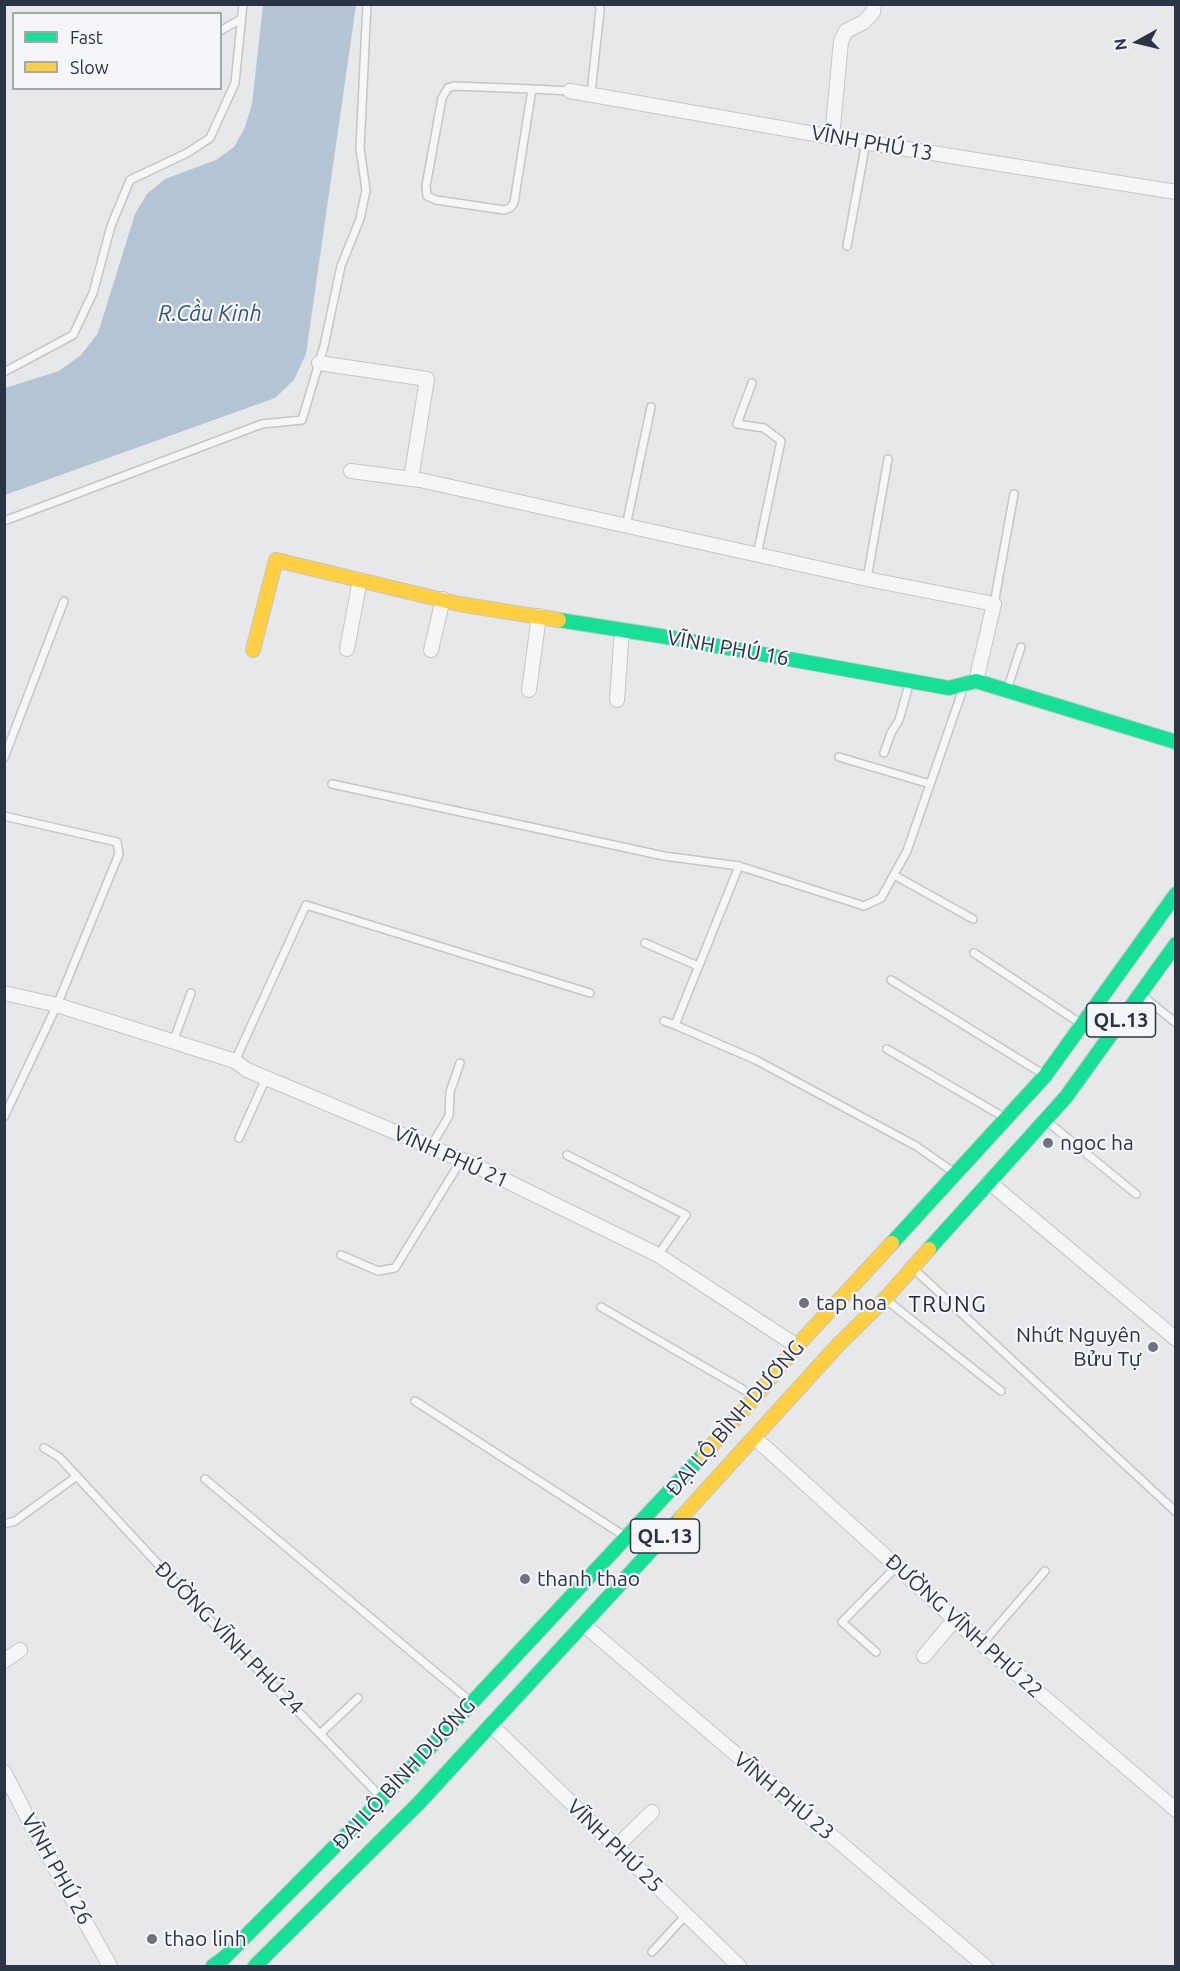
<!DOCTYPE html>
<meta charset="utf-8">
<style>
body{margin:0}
#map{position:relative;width:1180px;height:1971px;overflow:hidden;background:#e6e8ea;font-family:Ubuntu,sans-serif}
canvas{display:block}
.frame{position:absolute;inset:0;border:6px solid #2b3445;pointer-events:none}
.legend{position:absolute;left:12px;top:12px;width:210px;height:78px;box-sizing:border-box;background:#f4f6f9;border:2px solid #a4a8b1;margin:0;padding:8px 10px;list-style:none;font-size:18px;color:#2b3445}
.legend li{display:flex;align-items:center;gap:12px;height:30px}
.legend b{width:30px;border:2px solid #a4a8b1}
.north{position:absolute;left:1108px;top:12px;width:60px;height:60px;-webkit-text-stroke:4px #f4f6f9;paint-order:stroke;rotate:262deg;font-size:16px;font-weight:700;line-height:24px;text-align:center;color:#2b3445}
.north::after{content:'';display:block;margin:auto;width:21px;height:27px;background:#2b3445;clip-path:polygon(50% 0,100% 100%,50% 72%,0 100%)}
</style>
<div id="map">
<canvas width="1180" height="1971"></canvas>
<div class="frame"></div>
<ul class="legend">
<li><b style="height:8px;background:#16e098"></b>Fast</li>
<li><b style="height:8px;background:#ffcf43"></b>Slow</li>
</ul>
<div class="north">N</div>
</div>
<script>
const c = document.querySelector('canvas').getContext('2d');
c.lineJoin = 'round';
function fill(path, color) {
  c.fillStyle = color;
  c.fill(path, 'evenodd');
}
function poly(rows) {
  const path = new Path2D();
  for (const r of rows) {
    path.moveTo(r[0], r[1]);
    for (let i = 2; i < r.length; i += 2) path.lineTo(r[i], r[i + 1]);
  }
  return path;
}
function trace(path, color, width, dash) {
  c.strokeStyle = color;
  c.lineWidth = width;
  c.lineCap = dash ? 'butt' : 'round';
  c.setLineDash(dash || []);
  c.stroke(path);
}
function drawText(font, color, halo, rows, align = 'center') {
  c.font = font + ' Ubuntu,sans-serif';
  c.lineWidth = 4.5;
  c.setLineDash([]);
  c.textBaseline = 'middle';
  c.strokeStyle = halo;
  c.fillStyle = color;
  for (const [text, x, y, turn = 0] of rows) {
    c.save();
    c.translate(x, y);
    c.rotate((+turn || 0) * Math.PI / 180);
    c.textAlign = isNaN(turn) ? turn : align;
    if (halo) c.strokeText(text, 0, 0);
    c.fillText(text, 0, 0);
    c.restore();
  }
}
fill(poly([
 [263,5,356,5,306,354,294,380,275,398,5,495,5,388,59,371,81,355,98,333,135,214,147,194,165,179,216,160,234,147,245,127,252,104]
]), '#b4c4d5');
const lane = poly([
 [220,31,241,19],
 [532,89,514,203,510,208,504,210,436,200,427,196,426,186,442,98,448,88,454,86,532,89,570,91],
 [591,93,600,10,599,4],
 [847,246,866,142],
 [4,372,73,335,93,293,111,226,130,180,187,153,210,138,235,83,243,4],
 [752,383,737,424,764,428,781,441,757,555],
 [4,521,262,424,302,420,324,346,341,266,360,219,366,190,360,148,367,4],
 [626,526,651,407],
 [867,579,888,459],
 [994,604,1014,494],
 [1007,690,1021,647],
 [884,753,891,733,899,720,910,681],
 [839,757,930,784],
 [4,758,64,601],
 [332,784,664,856,739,866,675,1025,756,1060,916,1146,952,1171],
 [4,816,117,842,119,854,57,1005,4,1117],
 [739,866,864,906,881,898,907,851,964,686],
 [894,875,973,919],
 [645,943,698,966],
 [974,953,1080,1023],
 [891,980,1043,1074],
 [1144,997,1176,1023],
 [664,1021,675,1025],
 [173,1042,191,993],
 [887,1049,1002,1116],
 [235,1061,306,905,590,993],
 [1049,1123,1136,1194],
 [239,1138,266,1078],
 [431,1146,449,1116,450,1092,460,1063],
 [567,1155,686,1215,658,1255],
 [341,1255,378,1271,395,1268,462,1159],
 [916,1271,1176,1512],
 [889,1302,1001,1391],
 [601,1307,751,1394],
 [415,1401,623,1535],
 [44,1448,59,1457,205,1615,379,1795],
 [205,1479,470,1701],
 [4,1524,15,1521,77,1476],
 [982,1644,1045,1571],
 [876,1652,842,1622,897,1566],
 [321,1733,358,1698],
 [652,1952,686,1915]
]);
const street = poly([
 [570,91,832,137,1176,192],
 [832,137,841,41,846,31,864,22,873,12,874,4],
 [319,363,427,379,411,479],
 [351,471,420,480,867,579,994,604,976,681],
 [347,649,360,580],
 [431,650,443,599],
 [529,690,539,616],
 [617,700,622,630],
 [4,993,57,1005,235,1061,247,1070,474,1165,658,1255,797,1346],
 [989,1182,1176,1339],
 [755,1438,982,1644,1176,1810],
 [584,1625,985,1966],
 [924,1656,955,1619],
 [4,1661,20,1650],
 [491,1725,739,1966],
 [4,1772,36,1834,110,1966],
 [616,1847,652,1812]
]);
const fast = poly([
 [559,620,673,638,949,688,976,681,1176,742],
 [892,1243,1045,1076,1176,894],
 [929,1249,1066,1097,1176,944],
 [213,1966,224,1958,382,1799,704,1454],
 [255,1966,419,1803,680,1519]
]);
const slow = poly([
 [253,650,276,560,459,604,559,620],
 [704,1454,755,1397,797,1346,892,1243],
 [680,1519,839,1344,885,1299,929,1249]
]);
trace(lane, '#c4c6c8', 10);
trace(street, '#c4c6c8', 16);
trace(fast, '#c4c6c8', 16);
trace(slow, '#c4c6c8', 16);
trace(lane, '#f5f6f7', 7);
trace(street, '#f5f6f7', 14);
trace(fast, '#16e098', 14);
trace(slow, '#ffcf43', 14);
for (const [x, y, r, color] of [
 [1048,1143,6,"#6c737f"],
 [804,1303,6,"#6c737f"],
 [1153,1347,6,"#6c737f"],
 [525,1579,6,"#6c737f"],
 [152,1939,6,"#6c737f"]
]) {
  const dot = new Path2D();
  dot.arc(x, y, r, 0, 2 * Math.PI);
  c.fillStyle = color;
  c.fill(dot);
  trace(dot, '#f4f6f9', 2);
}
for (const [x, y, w] of [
 [1121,1020,69],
 [665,1536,69]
]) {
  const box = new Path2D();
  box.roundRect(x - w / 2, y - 17, w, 34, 4.5);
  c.fillStyle = '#f4f6f9';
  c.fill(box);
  trace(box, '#2b3445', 1.5);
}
drawText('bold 20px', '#2b3445', null, [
 ["QL.13",1121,1020],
 ["QL.13",665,1536]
]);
drawText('21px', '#2b3445', '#f4f6f9', [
 ["VĨNH PHÚ 13",872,143,10],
 ["VĨNH PHÚ 16",728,648,10],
 ["VĨNH PHÚ 21",451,1157,24],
 ["ĐẠI LỘ BÌNH DƯƠNG",735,1418,-49],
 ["ĐƯỜNG VĨNH PHÚ 22",964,1626,42],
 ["ĐƯỜNG VĨNH PHÚ 24",229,1638,46],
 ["ĐẠI LỘ BÌNH DƯƠNG",404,1774,-47],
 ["VĨNH PHÚ 23",784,1796,40],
 ["VĨNH PHÚ 25",615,1846,44],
 ["VĨNH PHÚ 26",57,1869,61]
]);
drawText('21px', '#2b3445', '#f4f6f9', [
 ["ngoc ha",1060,1143],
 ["tap hoa",816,1303],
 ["Nhứt Nguyên",1141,1335,"right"],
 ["Bửu Tự",1141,1359,"right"],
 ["thanh thao",537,1579],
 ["thao linh",164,1939]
], 'left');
drawText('italic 22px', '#34527a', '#f4f6f9', [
 ["R.Cầu Kinh",210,314]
]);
c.letterSpacing = '1.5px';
drawText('22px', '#1d2536', '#f4f6f9', [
 ["TRUNG",948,1305]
]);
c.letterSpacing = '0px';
</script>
